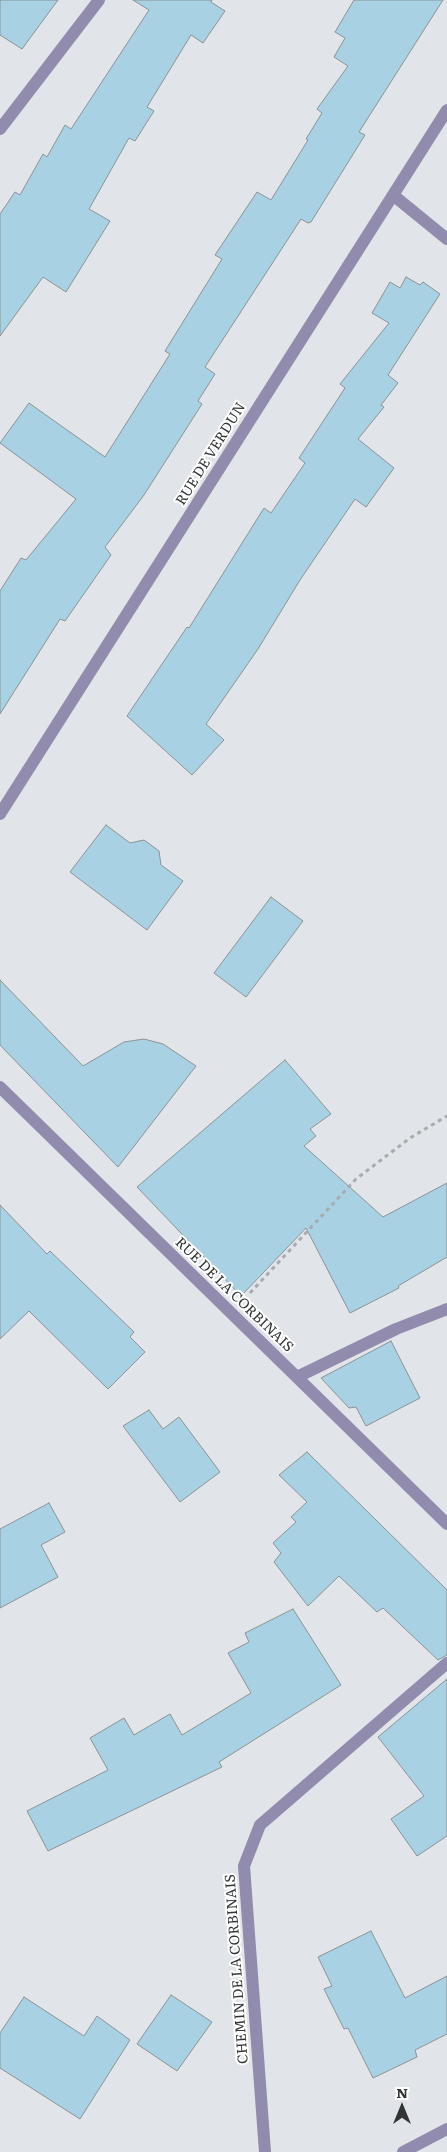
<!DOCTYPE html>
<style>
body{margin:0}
#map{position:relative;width:447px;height:2152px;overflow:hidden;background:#e1e4e8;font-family:Literata,serif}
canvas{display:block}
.north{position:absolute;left:377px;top:2082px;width:50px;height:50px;-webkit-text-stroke:4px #fff;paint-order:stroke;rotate:0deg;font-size:14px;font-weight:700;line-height:20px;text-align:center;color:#323435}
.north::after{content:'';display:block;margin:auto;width:18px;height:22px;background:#323435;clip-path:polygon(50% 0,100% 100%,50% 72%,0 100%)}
</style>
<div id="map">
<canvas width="447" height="2152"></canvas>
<div class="north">N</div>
</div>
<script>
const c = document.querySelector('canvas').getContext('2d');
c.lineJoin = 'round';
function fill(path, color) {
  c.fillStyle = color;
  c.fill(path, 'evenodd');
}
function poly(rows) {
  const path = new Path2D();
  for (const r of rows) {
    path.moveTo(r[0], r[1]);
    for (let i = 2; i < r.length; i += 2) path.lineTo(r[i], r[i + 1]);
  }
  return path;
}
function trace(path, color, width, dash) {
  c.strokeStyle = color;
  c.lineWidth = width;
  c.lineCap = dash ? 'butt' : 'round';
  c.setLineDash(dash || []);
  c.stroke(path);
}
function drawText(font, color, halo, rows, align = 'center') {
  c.font = font + ' Literata,serif';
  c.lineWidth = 4;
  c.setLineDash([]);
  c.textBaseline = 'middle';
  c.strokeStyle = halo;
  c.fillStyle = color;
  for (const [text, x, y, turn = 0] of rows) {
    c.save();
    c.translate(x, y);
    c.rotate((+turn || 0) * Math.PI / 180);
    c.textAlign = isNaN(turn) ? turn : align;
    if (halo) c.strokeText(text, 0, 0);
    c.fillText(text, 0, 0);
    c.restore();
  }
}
const building = poly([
 [0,0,58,0,22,49,0,35,0,0],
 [133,0,212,0,211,2,225,11,203,43,191,35,147,107,154,111,135,141,129,138,89,209,110,221,66,292,43,277,0,336,0,214,15,192,20,195,43,154,47,157,65,125,71,129,149,10,133,0],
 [354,0,443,0,359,132,365,135,311,222,308,223,301,219,205,367,215,374,198,401,202,404,144,495,105,547,111,555,65,621,60,619,0,714,0,591,21,558,26,560,76,499,0,443,29,403,105,457,170,354,165,351,222,259,215,255,257,192,271,200,308,140,306,139,322,113,317,109,348,66,334,57,345,38,335,32,354,0],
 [406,277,420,285,423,282,440,294,388,375,398,383,381,405,384,407,358,439,394,468,366,507,355,499,300,580,258,649,206,724,224,740,192,775,127,716,187,627,189,628,264,508,271,513,305,463,299,458,345,388,340,384,389,323,372,313,390,282,400,288,406,277],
 [106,825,130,843,144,840,159,851,161,865,183,881,147,930,70,872,106,825],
 [271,897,303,921,246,997,214,973,271,897],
 [0,980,83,1066,124,1042,144,1039,163,1044,196,1066,118,1167,0,1045,0,980],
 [285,1060,331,1114,310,1129,316,1136,304,1146,383,1217,447,1183,447,1257,398,1286,399,1288,350,1313,306,1228,241,1296,137,1187,285,1060],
 [0,1205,47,1254,50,1251,134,1332,130,1337,145,1352,108,1389,29,1311,0,1339,0,1205],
 [391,1341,420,1398,366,1426,356,1407,349,1408,321,1378,391,1341],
 [149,1410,163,1429,179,1417,220,1472,180,1502,123,1426,149,1410],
 [307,1452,447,1590,447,1655,438,1660,383,1608,377,1612,339,1576,308,1606,274,1562,281,1553,273,1543,296,1522,291,1517,307,1502,279,1475,307,1452],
 [49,1503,65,1532,41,1545,58,1577,0,1608,0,1529,49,1503],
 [293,1609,341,1685,219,1762,222,1767,48,1851,27,1811,108,1770,90,1738,124,1718,134,1735,170,1714,182,1735,251,1693,228,1653,249,1642,245,1633,293,1609],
 [447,1679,447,1836,417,1856,391,1819,424,1796,378,1737,447,1679],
 [371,1931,405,1998,447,1976,447,2034,415,2050,417,2057,373,2078,348,2028,344,2029,324,1989,332,1986,318,1957,371,1931],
 [171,1995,212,2022,177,2071,137,2044,171,1995],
 [24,1997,84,2036,97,2016,130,2040,80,2119,0,2068,0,2033,24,1997]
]);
fill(building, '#a8d2e3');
trace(building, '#8c9294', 1);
trace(poly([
 [250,1293,356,1179,410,1138,447,1116]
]), '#a9abae', 3, [4, 4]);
trace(poly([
 [0,129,99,0],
 [393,195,447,239],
 [0,814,447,110],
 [0,1087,447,1524],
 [297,1377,396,1329,447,1309],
 [265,2152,244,1866,260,1825,447,1663],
 [403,2152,447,2129]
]), '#918bad', 12);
drawText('14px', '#323435', '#fff', [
 ["RUE DE VERDUN",211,454,-58],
 ["RUE DE LA CORBINAIS",234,1295,44],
 ["CHEMIN DE LA CORBINAIS",237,1969,-94]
]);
</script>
